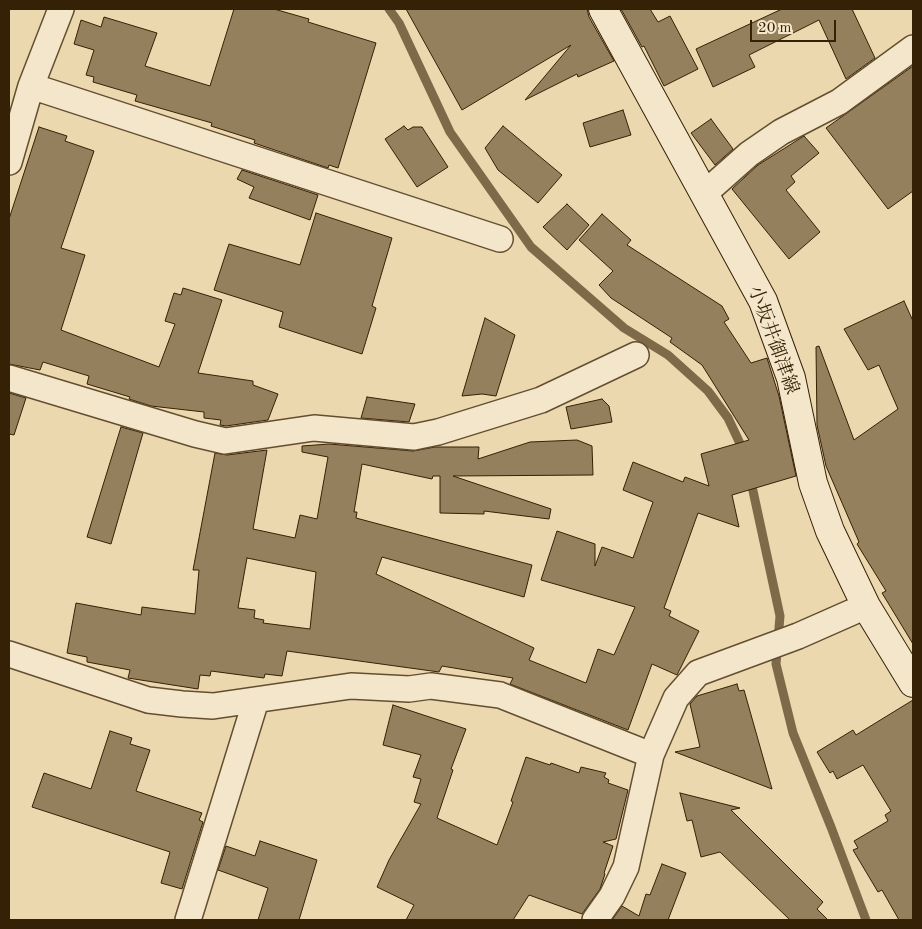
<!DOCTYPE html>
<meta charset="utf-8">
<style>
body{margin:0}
#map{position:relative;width:922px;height:929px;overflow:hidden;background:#ecd8af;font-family:"Old Standard TT",serif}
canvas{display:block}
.frame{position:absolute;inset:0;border:10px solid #352105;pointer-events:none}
.scale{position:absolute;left:750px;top:20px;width:86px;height:22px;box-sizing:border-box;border:2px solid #352105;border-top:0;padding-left:6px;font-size:15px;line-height:18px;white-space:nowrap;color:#352105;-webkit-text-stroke:4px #f3e6cb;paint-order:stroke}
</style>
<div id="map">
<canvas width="922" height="929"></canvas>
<div class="frame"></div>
<div class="scale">20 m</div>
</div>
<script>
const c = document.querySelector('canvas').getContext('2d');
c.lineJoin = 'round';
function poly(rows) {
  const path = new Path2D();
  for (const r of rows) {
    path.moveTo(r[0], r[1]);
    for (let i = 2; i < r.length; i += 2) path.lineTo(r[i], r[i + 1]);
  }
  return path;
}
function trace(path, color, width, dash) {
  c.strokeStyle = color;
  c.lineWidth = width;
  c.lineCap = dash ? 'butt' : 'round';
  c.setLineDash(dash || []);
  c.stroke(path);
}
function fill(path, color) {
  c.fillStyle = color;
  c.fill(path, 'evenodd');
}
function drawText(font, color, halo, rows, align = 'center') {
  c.font = font + ' "Old Standard TT","Noto Serif JP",serif';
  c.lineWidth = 4;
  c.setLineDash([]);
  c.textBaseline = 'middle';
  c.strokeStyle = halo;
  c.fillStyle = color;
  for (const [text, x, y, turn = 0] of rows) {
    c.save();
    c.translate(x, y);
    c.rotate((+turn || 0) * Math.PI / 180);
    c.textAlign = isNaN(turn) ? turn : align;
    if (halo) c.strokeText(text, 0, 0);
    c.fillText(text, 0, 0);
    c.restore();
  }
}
trace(poly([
 [389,9,399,23,450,132,531,247,624,328,668,355,708,391,728,418,744,452],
 [750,477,780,616,776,664,793,733,831,827,866,920]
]), '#7e6a48', 9);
const building = poly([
 [234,9,274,9,309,19,308,22,376,43,338,168,329,165,328,168,254,143,255,140,211,126,212,123,135,101,137,95,93,82,94,77,86,75,94,50,74,44,81,20,101,27,104,17,157,33,145,66,210,86,234,9],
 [406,9,587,9,589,17,614,61,578,77,577,74,525,100,571,45,462,110,406,9],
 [621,9,650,9,658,22,670,16,698,69,664,86,644,46,642,47,621,9],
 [782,9,852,9,875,58,846,79,819,20,749,55,755,67,713,87,696,49,782,9],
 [913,66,913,191,888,209,826,128,913,66],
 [623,110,631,135,590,147,583,123,623,110],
 [711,119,733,149,715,165,691,133,711,119],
 [404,126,408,130,413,127,422,127,448,167,417,187,385,139,404,126],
 [503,126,562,175,538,203,498,170,485,148,503,126],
 [39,127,67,136,65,141,94,151,61,248,85,255,61,330,159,367,175,324,165,321,174,293,181,295,183,288,222,300,198,373,253,381,253,385,278,394,268,420,226,426,220,425,221,420,204,418,204,412,151,406,129,399,130,397,87,384,89,376,43,362,40,370,9,364,9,219,39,127],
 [804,136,819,153,791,176,795,182,786,190,820,232,789,259,732,189,758,165,804,136],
 [242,170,318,195,310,220,249,198,254,187,237,179,242,170],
 [567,204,589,225,567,250,543,227,567,204],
 [316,213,392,238,372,306,376,308,362,354,279,327,283,312,214,290,229,244,300,265,316,213],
 [602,214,631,240,627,245,722,306,729,319,724,322,751,363,767,358,779,396,796,476,732,495,739,527,698,513,664,608,671,611,669,616,699,631,677,675,652,664,628,730,510,684,513,678,442,666,439,672,287,651,282,676,265,674,264,678,211,671,210,676,200,675,198,689,128,678,130,670,87,662,87,657,67,653,76,603,141,615,142,607,195,614,199,570,193,570,215,453,227,455,267,450,253,529,295,538,300,515,317,519,328,457,302,452,302,446,329,444,413,451,435,447,479,447,478,459,530,442,577,440,592,446,593,475,453,476,551,509,549,519,484,511,484,514,440,513,440,476,433,476,432,479,362,464,354,512,357,512,356,518,532,565,524,597,382,557,376,574,534,648,529,660,586,683,598,649,614,655,635,607,541,580,557,531,595,544,595,566,602,547,633,558,653,502,623,490,633,462,683,482,685,477,709,486,701,454,749,440,702,365,670,342,672,338,611,298,599,285,613,271,579,240,602,214],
 [247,558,316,572,310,629,263,623,264,620,254,618,255,610,238,608,247,558],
 [904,301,913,321,913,644,882,593,886,591,857,544,859,542,826,466,817,425,816,347,819,346,854,440,898,409,879,365,868,370,844,329,904,301],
 [485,318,515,335,496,396,482,394,462,396,485,318],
 [9,393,26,398,14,435,9,434,9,393],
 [367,397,415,404,409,422,361,418,367,397],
 [602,399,609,406,612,422,571,429,566,407,602,399],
 [121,427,143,433,111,544,87,537,121,427],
 [737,684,739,691,744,690,772,789,675,752,700,747,690,704,697,696,737,684],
 [913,700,913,920,899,920,882,890,878,892,853,850,858,848,854,841,888,821,885,815,891,811,863,765,837,779,833,771,830,773,817,752,853,730,856,735,913,700],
 [393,705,466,729,451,769,453,770,437,818,497,845,513,802,511,801,526,757,550,765,551,763,579,773,581,767,606,773,604,777,609,780,608,783,628,790,616,839,603,842,613,846,604,873,605,874,600,889,582,914,529,895,513,920,406,920,414,905,377,887,389,860,421,804,414,802,421,779,413,777,421,755,383,745,393,705],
 [110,731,132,738,130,744,150,750,136,791,202,813,199,820,203,822,182,889,161,883,170,852,32,807,44,773,91,789,110,731],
 [680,793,740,808,731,810,823,902,817,909,828,920,790,920,720,852,701,857,692,820,687,821,680,793],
 [260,841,317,860,299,920,258,920,268,888,218,870,226,846,255,856,260,841],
 [662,864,686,873,668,920,612,920,622,906,639,916,646,894,650,895,662,864]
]);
fill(building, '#94805d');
trace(building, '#352105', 1);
const minor = poly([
 [31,86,500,239],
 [9,162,31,86,61,9],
 [705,193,749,154,781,132,839,102,913,48],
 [9,378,195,434,225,441,314,428,414,437,438,432,541,400,636,355],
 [9,654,148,700,182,704,213,706,351,686,409,689,431,686,500,695,651,755],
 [188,920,256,700],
 [595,920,612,896,626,867,651,755,676,698,698,673,798,636,866,606]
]);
const secondary = poly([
 [603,9,763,301,791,378,813,483,830,531,866,606,913,683]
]);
trace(minor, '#634f30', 28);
trace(secondary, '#352105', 30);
trace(minor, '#f3e6cb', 25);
trace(secondary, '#f3e6cb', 28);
drawText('19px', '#352105', '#f3e6cb', [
 ["小坂井御津線",773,340,70]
]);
</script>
